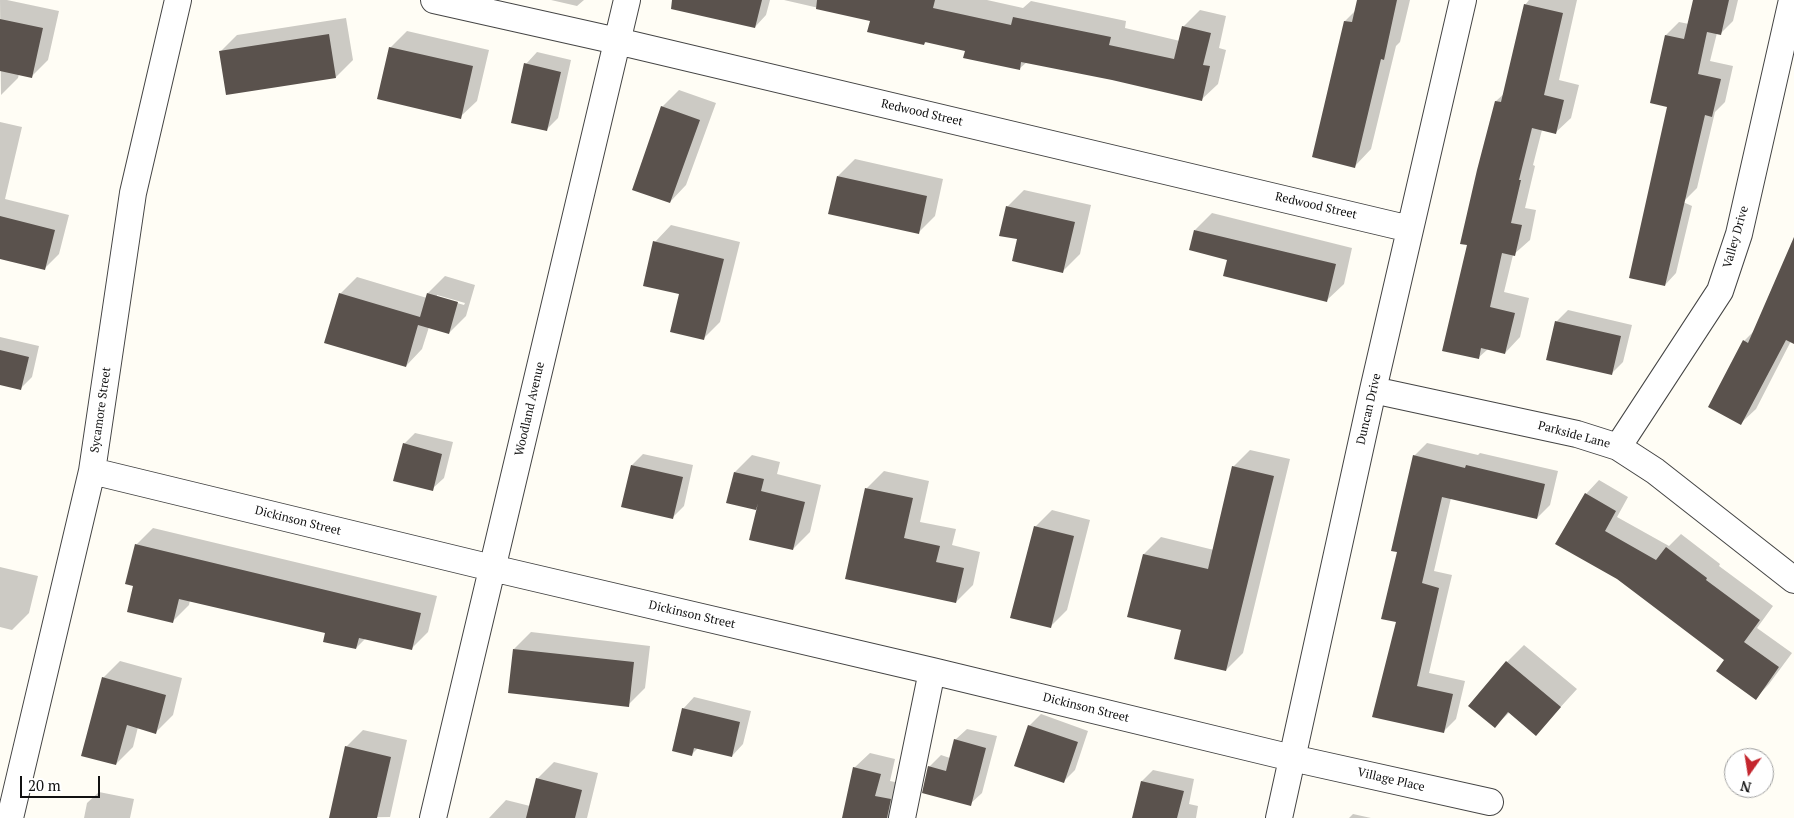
<!DOCTYPE html>
<style>
body{margin:0}
#map{position:relative;width:1794px;height:818px;overflow:hidden;background:#fffdf5;font-family:"PT Serif",serif}
canvas{display:block}
.north{position:absolute;left:1724px;top:748px;width:50px;height:50px;box-sizing:border-box;background:#fff;border:1px solid #a0a0a0;border-radius:50%;rotate:193deg;font-size:14px;font-weight:700;line-height:20px;text-align:center;color:#111}
.north::after{content:'';display:block;margin:auto;width:18px;height:22px;background:#c4262e;clip-path:polygon(50% 0,100% 100%,50% 72%,0 100%)}
.scale{position:absolute;left:20px;top:776px;width:80px;height:22px;box-sizing:border-box;border:2px solid #111;border-top:0;padding-left:6px;font-size:15px;line-height:18px;white-space:nowrap;color:#111;-webkit-text-stroke:4px #fff;paint-order:stroke}
</style>
<div id="map">
<canvas width="1794" height="818"></canvas>
<div class="north">N</div>
<div class="scale">20 m</div>
</div>
<script>
const c = document.querySelector('canvas').getContext('2d');
c.lineJoin = 'round';
function fill(path, color) {
  c.fillStyle = color;
  c.fill(path, 'evenodd');
}
function poly(rows) {
  const path = new Path2D();
  for (const r of rows) {
    path.moveTo(r[0], r[1]);
    for (let i = 2; i < r.length; i += 2) path.lineTo(r[i], r[i + 1]);
  }
  return path;
}
function trace(path, color, width, dash) {
  c.strokeStyle = color;
  c.lineWidth = width;
  c.lineCap = dash ? 'butt' : 'round';
  c.setLineDash(dash || []);
  c.stroke(path);
}
function drawText(font, color, halo, rows, align = 'center') {
  c.font = font + ' "PT Serif",serif';
  c.lineWidth = 5;
  c.setLineDash([]);
  c.textBaseline = 'middle';
  c.strokeStyle = halo;
  c.fillStyle = color;
  for (const [text, x, y, turn = 0] of rows) {
    c.save();
    c.translate(x, y);
    c.rotate((+turn || 0) * Math.PI / 180);
    c.textAlign = isNaN(turn) ? turn : align;
    if (halo) c.strokeText(text, 0, 0);
    c.fillText(text, 0, 0);
    c.restore();
  }
}
fill(poly([
 [0,0,7,0,59,11,48,60,31,77,19,74,18,78,1,95],
 [551,0,584,0,577,6],
 [701,0,770,0,766,15,755,27],
 [784,0,987,0,1023,8,1031,1,1126,21,1125,28,1180,41,1183,27,1200,10,1226,16,1219,48,1226,50,1218,84,1201,100,1113,79,1027,62,1019,69,966,50,927,41,924,44,871,20],
 [1358,0,1410,0,1400,42,1396,46,1371,149,1355,166,1345,21,1355,11],
 [1529,0,1577,0,1559,80,1579,85,1571,118,1555,133,1542,130,1533,165,1535,166,1525,208,1536,210,1530,240,1513,255,1504,292,1529,298,1520,337,1505,353,1488,349,1478,358,1468,244,1496,101,1505,93,1525,5],
 [1695,0,1738,0,1733,21,1720,34,1717,33,1710,61,1733,66,1725,102,1715,112,1697,188,1683,202,1692,206,1676,273,1665,285,1668,106,1666,35,1679,22,1689,24],
 [346,18,353,60,336,77,220,52,237,35],
 [407,31,489,50,477,101,460,117,390,48],
 [537,52,571,60,558,118,546,130,526,64],
 [679,90,716,103,686,185,670,202,662,107],
 [0,122,22,127,5,199,69,215,59,254,44,269,0,243],
 [855,159,943,179,935,216,918,233,838,176],
 [1024,190,1091,205,1080,254,1063,271,1018,238,1007,207],
 [1212,213,1352,248,1344,284,1327,300,1229,259,1195,230],
 [671,225,740,242,720,322,703,339,655,242],
 [1794,253,1794,343,1791,341,1756,409,1741,423,1744,341,1756,329],
 [445,276,475,285,466,316,449,333,429,327,422,349,406,366,340,294,357,277,427,298,428,293],
 [437,295,465,303,464,305,437,297],
 [1568,310,1632,325,1623,362,1611,374,1556,322],
 [0,337,39,346,32,377,21,388,0,384],
 [415,433,453,442,444,478,432,489,404,444],
 [1427,443,1478,455,1480,453,1558,471,1550,505,1537,518,1451,498,1434,571,1452,575,1429,673,1465,681,1456,719,1443,732,1374,716,1397,621,1398,551,1414,456],
 [1250,450,1290,459,1243,653,1226,670,1183,629,1128,616,1144,554,1161,537,1214,550,1233,467],
 [643,454,693,465,684,506,672,518,632,465],
 [752,455,780,462,777,474,821,485,810,532,793,549,758,506,755,508,728,502,735,472],
 [884,471,929,481,920,522,956,529,952,545,980,552,973,585,956,602,847,578,867,488],
 [1599,480,1628,497,1617,517,1669,546,1681,534,1720,564,1719,566,1773,606,1757,628,1792,653,1769,684,1756,698,1725,659,1618,578,1586,494],
 [1052,510,1090,520,1067,610,1050,627,1035,527],
 [153,528,437,596,428,632,411,649,366,638,356,648,327,632,190,600,189,605,172,622,135,585,136,545],
 [0,567,38,576,29,613,12,630,0,627],
 [531,632,650,646,645,688,628,705,514,649],
 [1524,645,1577,689,1536,734,1510,712,1495,726,1470,706,1507,662],
 [120,661,182,678,173,715,156,732,138,727,133,747,116,764,103,678],
 [694,697,751,711,743,744,732,756,698,748,692,754,683,709],
 [1041,714,1088,731,1075,770,1063,782,1029,726],
 [967,729,997,736,982,793,970,804,929,767,941,755,950,758,955,740],
 [363,730,407,740,390,817,331,818,346,747],
 [870,753,895,759,890,781,905,784,900,818,843,818,854,768],
 [554,762,598,773,587,818,489,818,506,800,530,806,537,779],
 [1153,770,1194,779,1189,804,1198,806,1196,818,1134,818,1142,781],
 [99,792,134,799,130,818,84,818,87,803],
 [1353,814,1371,818,1349,818]
]), '#0003');
fill(poly([
 [672,0,762,0,755,28,671,9],
 [817,0,935,0,933,8,1011,25,1013,17,1111,37,1109,45,1174,59,1182,26,1211,33,1203,65,1210,66,1202,101,1112,80,1021,62,1020,70,963,58,965,51,925,42,924,45,867,32,870,21,816,9],
 [1357,0,1397,0,1384,60,1381,59,1355,168,1312,157,1344,21,1352,22],
 [1693,0,1729,0,1721,35,1707,32,1698,74,1721,79,1712,117,1705,115,1665,286,1629,278,1667,107,1650,103,1665,35,1684,39],
 [1524,4,1563,13,1544,95,1564,100,1556,134,1532,128,1519,180,1521,180,1511,223,1522,225,1515,256,1502,253,1490,307,1515,313,1505,354,1481,348,1479,359,1442,351,1467,245,1460,244,1477,170,1495,101,1501,102],
 [0,19,43,28,32,78,0,71],
 [329,34,336,78,226,95,219,51],
 [389,47,473,66,461,119,377,99],
 [524,63,561,72,547,131,511,123],
 [661,106,700,120,670,203,632,190],
 [837,176,927,196,919,234,828,214],
 [1006,206,1075,222,1063,273,1012,261,1017,239,999,236],
 [0,216,55,230,45,270,0,259],
 [1194,230,1336,264,1327,302,1223,276,1227,260,1189,250],
 [1794,237,1794,344,1786,340,1741,425,1708,407,1743,340,1748,343],
 [653,241,724,259,704,340,670,332,679,294,643,286],
 [339,293,420,317,427,293,458,302,449,334,418,325,406,367,324,343],
 [1555,321,1621,336,1612,375,1546,360],
 [0,350,29,357,21,390,0,385],
 [403,443,442,454,433,491,393,481],
 [1413,455,1465,468,1466,465,1545,484,1537,519,1442,497,1422,583,1439,588,1417,686,1453,694,1444,733,1372,717,1396,622,1381,619,1397,552,1391,551],
 [631,465,683,477,673,519,621,507],
 [1232,466,1274,476,1226,671,1174,659,1181,630,1127,617,1143,554,1208,569],
 [734,472,764,479,761,491,805,502,793,550,749,540,758,503,756,510,726,503],
 [865,488,913,498,904,538,940,546,936,562,964,568,956,603,845,579],
 [1585,493,1616,511,1605,531,1656,560,1666,547,1707,578,1706,580,1760,620,1744,642,1779,667,1756,700,1716,671,1724,660,1617,579,1555,544],
 [1034,526,1074,536,1051,628,1010,618],
 [135,544,421,613,412,650,359,638,356,649,323,642,325,633,179,599,173,623,127,612,133,586,125,584],
 [513,649,634,662,629,707,508,693],
 [1506,661,1561,707,1536,736,1508,712,1495,728,1468,706],
 [102,677,166,695,156,734,127,725,116,765,81,756],
 [682,708,740,722,732,757,694,748,692,756,672,751],
 [1028,725,1078,742,1064,783,1014,766],
 [954,739,986,748,971,806,922,793,928,766,946,771],
 [345,746,391,757,377,818,329,818],
 [853,767,881,774,875,796,891,799,887,818,842,818],
 [536,778,582,790,575,818,526,818],
 [1141,781,1184,791,1177,818,1132,818]
]), '#5a524d');
const minor = poly([
 [434,0,617,41,1410,229],
 [1373,390,1577,434,1618,447,1655,471,1794,580],
 [1618,447,1720,291,1739,234,1792,0],
 [92,471,492,568,932,671,1292,758,1490,802],
 [10,818,92,471,133,193,178,0],
 [433,818,627,0],
 [902,818,932,671],
 [1279,818,1373,390,1463,0]
]);
trace(minor, '#444', 28);
trace(minor, '#fff', 26);
drawText('12px', '#111', '#fff', [
 ["Redwood Street",922,113,13],
 ["Redwood Street",1316,206,13],
 ["Valley Drive",1736,237,-74],
 ["Woodland Avenue",530,409,-77],
 ["Duncan Drive",1369,409,-77],
 ["Sycamore Street",101,410,-82],
 ["Parkside Lane",1574,435,15],
 ["Dickinson Street",298,521,14],
 ["Dickinson Street",692,615,13],
 ["Dickinson Street",1086,708,14],
 ["Village Place",1391,780,13]
]);
</script>
